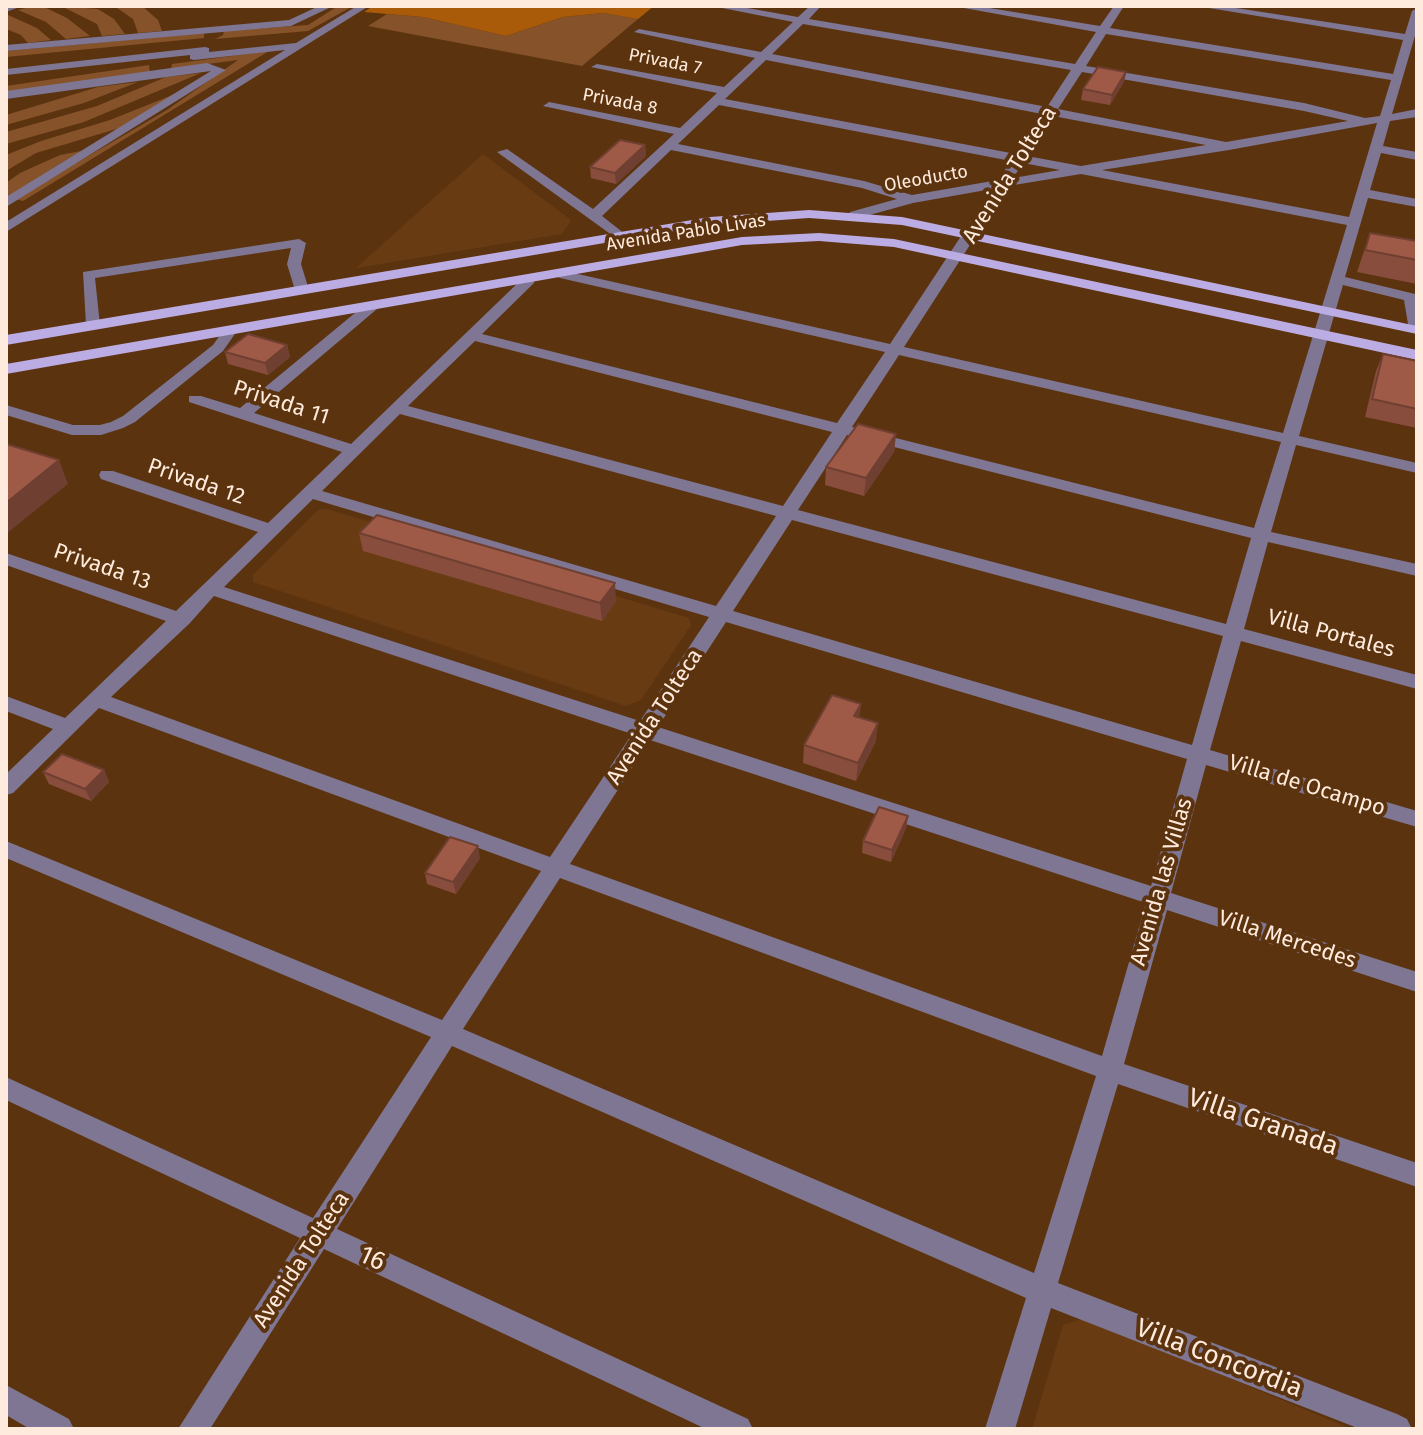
<!DOCTYPE html>
<style>
body{margin:0}
#map{position:relative;width:1423px;height:1435px;overflow:hidden;background:#5c330f;font-family:"Fira Sans",sans-serif}
canvas{display:block}
.frame{position:absolute;inset:0;border:8px solid #ffebdd;pointer-events:none}
</style>
<div id="map">
<canvas width="1423" height="1435"></canvas>
<div class="frame"></div>
</div>
<script>
const c = document.querySelector('canvas').getContext('2d');
c.lineJoin = 'round';
function fill(path, color) {
  c.fillStyle = color;
  c.fill(path, 'evenodd');
}
function poly(rows) {
  const path = new Path2D();
  for (const r of rows) {
    path.moveTo(r[0], r[1]);
    for (let i = 2; i < r.length; i += 2) path.lineTo(r[i], r[i + 1]);
  }
  return path;
}
function trace(path, color, width, dash) {
  c.strokeStyle = color;
  c.lineWidth = width;
  c.lineCap = dash ? 'butt' : 'round';
  c.setLineDash(dash || []);
  c.stroke(path);
}
function drawText(font, color, halo, rows, align = 'center') {
  c.font = font + ' "Fira Sans",sans-serif';
  c.lineWidth = 8;
  c.setLineDash([]);
  c.textBaseline = 'middle';
  c.strokeStyle = halo;
  c.fillStyle = color;
  for (const [text, x, y, turn = 0] of rows) {
    c.save();
    c.translate(x, y);
    c.rotate((+turn || 0) * Math.PI / 180);
    c.textAlign = isNaN(turn) ? turn : align;
    if (halo) c.strokeText(text, 0, 0);
    c.fillText(text, 0, 0);
    c.restore();
  }
}
fill(poly([
 [483,154,571,220,562,234,356,268],
 [327,509,689,618,691,625,641,700,626,706,253,582,253,575,318,510],
 [1084,1318,1352,1429,1032,1429,1063,1325]
]), '#693b12');
fill(poly([
 [33,6,42,6,67,18,90,36,66,39,46,22,18,10],
 [61,6,98,9,114,19,125,34,102,36,97,24],
 [114,6,142,6,158,20,162,31,138,33,133,19],
 [338,6,353,6,308,31,215,39,223,35,224,31,308,25],
 [603,13,638,19,582,66,368,26,387,14,423,17,506,36,563,17],
 [6,14,37,28,51,40,28,43,21,35,6,29],
 [204,33,204,38,6,57,6,51],
 [269,51,23,201,15,199,167,110,238,60,171,69,172,64],
 [149,65,150,73,6,92,6,86],
 [201,73,84,122,6,144,6,132,97,106,166,77],
 [138,82,84,103,6,125,6,115,98,87],
 [180,92,123,127,36,153,6,171,6,155,41,141,110,120],
 [81,151,6,198,6,183,20,173,60,155]
]), '#855229');
fill(poly([
 [373,6,654,6,638,19,603,13,563,17,506,36,423,17,364,12]
]), '#aa5b09');
fill(poly([
 [6,6,22,6,6,12,6,6],
 [319,6,333,6,291,26,6,51,6,45,289,20,319,6],
 [357,6,369,6,6,232,6,222,285,50,194,60,190,59,190,55,6,75,6,69,205,47,209,48,209,52,296,43,357,6],
 [712,6,736,6,798,17,810,6,821,6,809,19,1075,64,1096,32,953,6,977,6,1100,26,1114,6,1124,6,1110,28,1393,74,1403,40,1197,6,1223,6,1405,34,1412,11,1417,8,1417,29,1392,114,1417,109,1417,117,1390,121,1383,146,1417,152,1417,160,1381,153,1370,190,1417,199,1417,207,1368,198,1345,277,1415,294,1417,334,1409,330,1404,300,1343,285,1299,436,1417,463,1417,473,1296,445,1271,532,1417,564,1417,576,1268,542,1244,629,1417,675,1417,689,1241,641,1210,750,1417,811,1417,827,1206,765,1171,893,1417,972,1417,992,1167,910,1124,1064,1417,1163,1417,1187,1118,1084,1058,1283,1397,1414,1407,1419,1412,1429,1360,1429,1051,1308,1015,1429,985,1429,1026,1298,452,1046,337,1229,748,1419,753,1429,706,1429,324,1249,210,1429,178,1429,300,1238,6,1100,6,1077,313,1218,431,1037,6,858,6,841,442,1020,541,871,99,708,13,793,6,795,6,774,53,729,6,711,6,696,65,718,166,621,6,565,6,553,176,611,258,532,101,479,99,475,101,471,113,471,268,523,342,452,189,402,189,396,201,396,240,408,367,303,377,303,377,309,254,413,351,444,524,277,529,276,534,277,534,283,482,334,837,423,885,352,560,278,553,274,560,270,890,344,992,189,913,203,855,219,848,215,850,212,897,199,862,188,671,150,602,216,625,234,625,240,620,241,497,152,507,149,593,209,674,134,543,106,549,102,680,128,717,93,591,67,597,64,724,87,755,58,634,32,639,29,761,52,793,22,712,6],
 [803,24,1071,70,1047,107,772,54,803,24],
 [1106,34,1391,80,1380,116,1365,118,1304,103,1086,66,1106,34],
 [766,60,1042,114,1016,154,725,99,766,60],
 [1082,72,1304,111,1348,121,1226,142,1058,109,1082,72],
 [719,105,1011,161,998,180,912,195,864,181,678,144,719,105],
 [1053,116,1206,145,1081,166,1027,156,1053,116],
 [1377,123,1349,217,1102,170,1229,150,1377,123],
 [1023,163,1060,170,1013,178,1023,163],
 [1081,174,1347,225,1283,433,904,347,1008,186,1081,174],
 [475,341,832,432,783,506,408,406,475,341],
 [899,355,1281,442,1254,528,852,427,899,355],
 [400,414,776,516,716,606,322,491,400,414],
 [847,435,1251,538,1226,624,798,510,847,435],
 [313,499,709,617,640,721,224,587,313,499],
 [792,520,1223,636,1192,745,733,611,792,520],
 [214,596,632,734,550,857,111,697,189,624,214,596],
 [726,622,1187,759,1151,886,658,727,726,622],
 [650,740,1146,903,1102,1056,570,864,650,740],
 [560,878,1096,1076,1034,1273,463,1029,560,878],
 [207,63,226,70,6,207,6,197,211,71,6,99,6,91,207,63],
 [299,239,306,243,301,264,309,290,307,293,302,294,295,290,287,264,291,248,95,278,100,325,93,329,86,325,83,272,299,239],
 [230,327,237,331,223,351,135,422,123,428,101,435,72,435,6,415,6,405,73,425,100,425,111,422,123,416,213,345,225,328,230,327],
 [6,1385,69,1419,74,1429,30,1429,6,1415,6,1385]
]), '#7e7692');
fill(poly([
 [809,210,902,217,1417,326,1417,334,902,225,809,218,710,225,6,345,6,335,710,217,809,210],
 [819,233,894,239,1417,350,1417,360,894,247,819,241,742,245,6,374,6,364,742,237,819,233]
]), '#bcace4');
fill(poly([
 [1126,72,1124,82,1110,105,1081,100,1083,89],
 [645,145,646,156,616,184,591,178,590,167],
 [1370,233,1417,241,1417,284,1357,272],
 [287,345,290,357,268,375,228,364,225,352],
 [1383,354,1417,361,1417,428,1365,417,1376,371],
 [896,434,894,452,864,496,825,485,826,467],
 [359,533,616,601,602,621,363,551],
 [861,704,859,717,876,741,856,781,803,763,804,745],
 [104,770,109,782,91,801,49,784,43,772],
 [908,816,906,828,891,862,862,853,863,841],
 [480,858,456,894,427,884,425,873]
]), '#884d3c');
fill(poly([
 [1126,72,1124,82,1110,105,1112,95],
 [645,145,646,156,616,184,615,173],
 [287,345,290,357,268,375,265,363],
 [896,434,894,452,864,496,866,478],
 [59,460,68,484,6,534,6,503],
 [615,583,616,601,602,621,600,603],
 [861,704,859,722,854,716],
 [878,723,876,741,856,781,858,763],
 [104,770,109,782,91,801,85,789],
 [908,816,906,828,891,862,892,850],
 [478,846,480,858,456,894,453,882]
]), '#6f3f31');
const building = poly([
 [1098,67,1126,72,1112,95,1083,89,1098,67],
 [620,140,645,145,615,173,590,167,620,140],
 [1370,233,1417,241,1417,260,1365,250,1370,233],
 [248,334,287,345,265,363,225,352,248,334],
 [1383,354,1417,361,1417,409,1372,399,1383,354],
 [858,424,896,434,866,478,826,467,858,424],
 [6,444,59,460,6,503,6,444],
 [377,515,615,583,600,603,359,533,377,515],
 [832,695,861,704,854,716,878,723,858,763,804,745,832,695],
 [62,754,104,770,85,789,43,772,62,754],
 [879,807,908,816,892,850,863,841,879,807],
 [450,837,478,846,453,882,425,873,450,837]
]);
fill(building, '#9e5a46');
trace(building, '#6f3f31', 2);
drawText('18px', '#ffebdd', '#5c330f', [
 ["Privada 7",665,62,11],
 ["Privada 8",620,102,11],
 ["Oleoducto",926,179,-10],
 ["Avenida Pablo Livas",686,233,-9]
]);
drawText('22px', '#ffebdd', '#5c330f', [
 ["Avenida Tolteca",1010,175,-58],
 ["Privada 11",281,403,18],
 ["Privada 12",196,482,19],
 ["Privada 13",102,567,19],
 ["Villa Portales",1331,634,15],
 ["Avenida Tolteca",655,717,-57],
 ["Villa de Ocampo",1307,786,17],
 ["Avenida las Villas",1162,882,-74],
 ["Villa Mercedes",1287,940,18],
 ["Avenida Tolteca",302,1260,-57]
]);
drawText('26px', '#ffebdd', '#5c330f', [
 ["Villa Granada",1263,1123,19],
 ["16",372,1259,25],
 ["Villa Concordia",1219,1359,21]
]);
</script>
